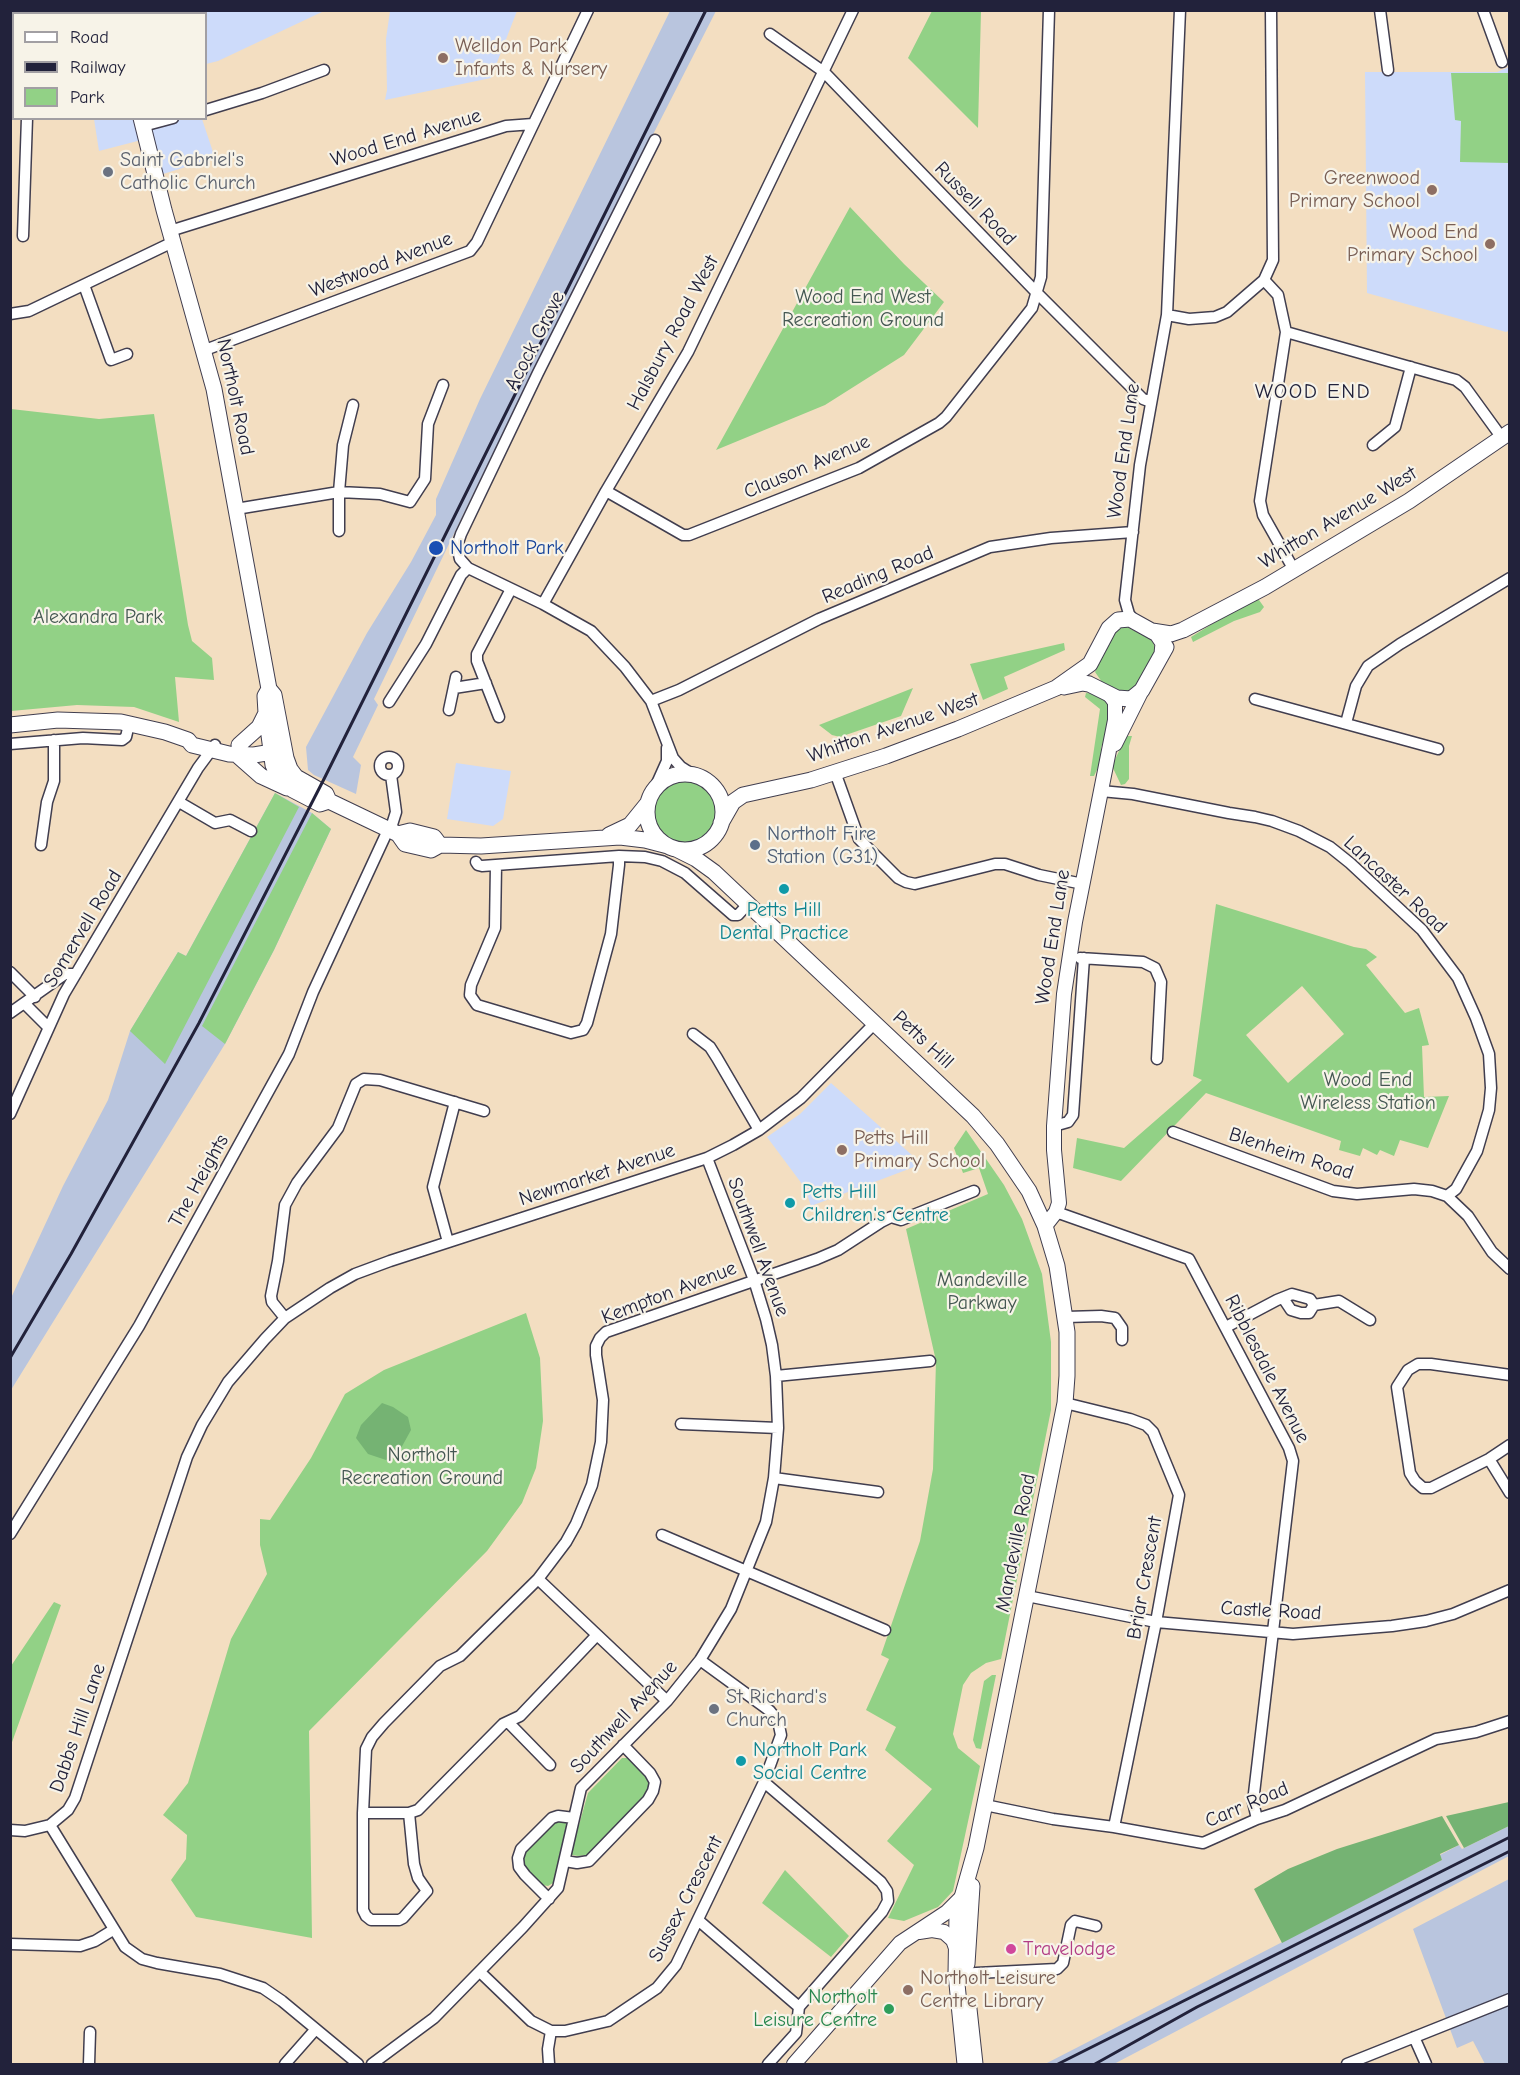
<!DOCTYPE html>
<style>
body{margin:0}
#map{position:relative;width:1520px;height:2075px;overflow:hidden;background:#f3dec1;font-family:"Comic Neue",sans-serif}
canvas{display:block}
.frame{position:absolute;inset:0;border:12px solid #22223b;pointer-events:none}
.legend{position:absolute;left:12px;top:12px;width:195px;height:108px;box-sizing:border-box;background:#f7f3e8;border:2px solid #a29fa3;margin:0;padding:8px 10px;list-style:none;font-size:18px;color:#22223b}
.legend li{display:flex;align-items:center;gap:12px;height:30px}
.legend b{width:30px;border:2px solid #a29fa3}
</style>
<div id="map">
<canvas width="1520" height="2075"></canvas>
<div class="frame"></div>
<ul class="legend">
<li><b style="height:8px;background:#fff"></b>Road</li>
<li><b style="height:8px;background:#22223b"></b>Railway</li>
<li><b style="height:16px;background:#92d186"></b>Park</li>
</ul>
</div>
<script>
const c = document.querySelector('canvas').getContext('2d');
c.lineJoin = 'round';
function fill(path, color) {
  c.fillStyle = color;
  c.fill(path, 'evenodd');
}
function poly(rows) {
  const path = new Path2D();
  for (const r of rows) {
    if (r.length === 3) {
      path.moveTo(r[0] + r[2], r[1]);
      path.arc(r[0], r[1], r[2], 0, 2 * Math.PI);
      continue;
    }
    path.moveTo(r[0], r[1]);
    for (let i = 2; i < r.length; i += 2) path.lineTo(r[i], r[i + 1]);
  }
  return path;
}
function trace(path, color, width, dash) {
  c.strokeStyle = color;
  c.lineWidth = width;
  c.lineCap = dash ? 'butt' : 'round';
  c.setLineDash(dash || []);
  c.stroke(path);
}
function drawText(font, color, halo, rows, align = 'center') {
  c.font = font + ' "Comic Neue",sans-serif';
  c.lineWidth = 4.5;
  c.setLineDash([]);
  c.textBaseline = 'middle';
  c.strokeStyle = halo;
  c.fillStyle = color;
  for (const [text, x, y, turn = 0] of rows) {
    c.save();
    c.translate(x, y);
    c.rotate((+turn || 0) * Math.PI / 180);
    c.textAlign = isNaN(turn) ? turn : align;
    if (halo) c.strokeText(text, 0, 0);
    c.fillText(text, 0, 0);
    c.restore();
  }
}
fill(poly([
 [40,11,324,11,218,61,206,64,206,14,41,14],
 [390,11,390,10,517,11,491,78,385,100,387,90,386,39],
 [1509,67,1510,330,1506,332,1367,293,1365,72,1497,72],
 [94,119,202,119,215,158,163,174,153,137,99,151],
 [456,763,511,771,503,819,493,826,447,819],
 [831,1083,922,1164,811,1206,805,1188,767,1137,800,1114]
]), '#cddbfa');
fill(poly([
 [670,11,716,11,537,362,374,699,378,705,353,757,361,765,356,794,314,775,308,770,306,747,367,633,411,562,436,515,436,499,480,399],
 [275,793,312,813,331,829,274,950,225,1044,11,1390,11,1298,63,1186,108,1100,130,1031,178,952,186,956],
 [1509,1826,1509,1856,1114,2064,1045,2064,1442,1860,1440,1855,1459,1845,1462,1849],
 [1509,1879,1509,2064,1485,2064,1473,2041,1457,2048,1413,1929]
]), '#b9c5de');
fill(poly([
 [932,11,981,11,978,128,908,58],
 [1451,73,1509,73,1509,163,1460,162,1461,121,1455,120],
 [850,207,904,264,944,302,904,355,825,405,716,450],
 [11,409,99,419,154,414,188,625,192,641,212,658,214,680,175,677,179,722,134,707,77,705,11,711],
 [1251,600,1259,600,1264,607,1260,612,1234,621,1193,642,1191,637],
 [1125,626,1152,640,1156,650,1134,690,1123,693,1102,682,1095,672,1114,633,1120,627],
 [1064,643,1065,650,1004,677,1008,689,983,700,970,664],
 [913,688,901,716,840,737,832,735,819,725],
 [1086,693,1096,694,1105,700,1111,708,1112,716,1101,748,1103,757,1094,776,1090,776,1100,709,1085,697],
 [1126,736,1132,736,1129,746,1129,779,1125,784,1121,785,1112,766],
 [685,812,31],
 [275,793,299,807,165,1064,130,1031,178,952,186,956],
 [312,813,331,829,274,950,225,1044,202,1026],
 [1216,904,1354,947,1366,949,1377,957,1366,965,1405,1013,1419,1008,1429,1045,1422,1046,1424,1097,1449,1096,1428,1148,1400,1140,1394,1156,1380,1150,1377,1155,1363,1148,1360,1156,1339,1150,1341,1141,1206,1093,1121,1181,1073,1168,1077,1138,1124,1148,1202,1080,1193,1076],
 [1302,986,1344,1034,1288,1083,1246,1035],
 [966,1130,1004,1185,1022,1219,1042,1274,1051,1342,1051,1410,1001,1659,986,1663,971,1673,963,1685,953,1734,958,1748,980,1766,953,1891,938,1907,904,1921,888,1918,914,1865,887,1841,932,1789,885,1750,896,1727,866,1710,889,1659,881,1655,920,1541,933,1469,936,1361,906,1229,988,1194,979,1168,963,1173,954,1148],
 [526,1313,540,1358,543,1421,536,1468,522,1503,487,1551,309,1731,312,1938,196,1917,171,1880,186,1859,187,1835,163,1815,188,1783,231,1639,267,1574,260,1545,260,1519,270,1520,311,1458,345,1394,384,1370],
 [54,1602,61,1605,11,1745,11,1666],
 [992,1675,996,1675,981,1749,976,1748,973,1740,984,1681],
 [622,1758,630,1758,648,1775,651,1785,646,1796,589,1855,578,1856,561,1853,553,1883,548,1886,542,1885,525,1867,523,1859,525,1850,553,1821,565,1821,579,1825,588,1793],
 [785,1870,849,1936,831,1957,762,1903]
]), '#92d186');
fill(poly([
 [382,1403,393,1407,408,1417,411,1430,400,1450,386,1460,368,1454,356,1438,361,1425],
 [1509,1802,1509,1826,1464,1848,1446,1816],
 [1442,1816,1459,1845,1440,1854,1442,1860,1282,1943,1254,1889,1288,1869,1337,1849]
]), '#75b373');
const street = poly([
 [1380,10,1388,70],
 [1483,10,1502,62],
 [770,34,824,72,1037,293,1143,399,1151,402],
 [206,110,262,93,324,70],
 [10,113,14,113],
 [143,126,173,118],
 [655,140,538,373,461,534,457,546,460,559,468,568,543,604,591,631,625,667,651,701,673,758,681,767,695,776],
 [170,231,506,126,533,124],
 [23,236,27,118],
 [1264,280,1278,295,1286,332,1260,501,1263,515,1294,570],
 [84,285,111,360,127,354],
 [10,314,29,311,173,242],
 [1167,315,1189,319,1215,317,1227,312,1264,280,1273,260,1271,10],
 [1286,332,1456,380,1465,387,1502,438],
 [205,350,470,251,477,242,588,10],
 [1373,445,1395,427,1411,367],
 [606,491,683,535,689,535,859,468,939,423,946,417,1032,308,1041,277,1049,10],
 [236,509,339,492,380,494,410,502,425,479,428,424,443,385],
 [339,531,339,492,343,445,353,405],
 [543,604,606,491,688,352,853,10],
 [1135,622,1129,614,1125,600,1140,465,1167,315,1180,10],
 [454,688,486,683],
 [1255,699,1438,749],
 [651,701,679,690,819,619,990,547,1051,538,1133,532],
 [389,702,426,644,461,575,468,568],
 [449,710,456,677],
 [499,717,477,661,477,654,511,589],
 [1346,723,1356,686,1368,666,1400,644,1510,578],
 [10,744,83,738,122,740,126,737,129,724],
 [389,766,9],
 [835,772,859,839,898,878,906,882,915,884,995,864,1005,864,1039,875,1083,884],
 [654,790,667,761,667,748],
 [1101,791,1133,794,1229,813,1255,817,1272,821,1299,831,1330,847,1350,863,1422,930,1458,978,1476,1018,1489,1054,1491,1088,1489,1110,1477,1151,1456,1189,1447,1196],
 [179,802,215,823,230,820,251,831],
 [390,831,396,812,391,775],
 [41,845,47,802,54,781,54,740],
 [476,862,478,865,482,866,619,856,645,857,662,861,685,873,733,915,738,915,748,904],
 [496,865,495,928,471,985,470,995,477,1005,571,1033,583,1030,587,1023,611,934,619,865,619,856],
 [1080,958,1143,962,1155,968,1161,982,1157,1059],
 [10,972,35,997],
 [25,1004,48,1027],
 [10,1013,65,974,76,974],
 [693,1034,710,1047,717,1058,759,1130],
 [10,1114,64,994,198,768,215,745],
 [1054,1126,1068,1122,1073,1115,1084,958],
 [1173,1132,1333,1191,1357,1194,1414,1189,1432,1191,1447,1196,1468,1216,1492,1252,1510,1269],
 [1056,1212,1189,1259,1289,1448,1293,1461,1253,1802,1257,1819],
 [448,1242,433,1187,455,1102],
 [1314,1305,1339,1301,1370,1320],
 [1066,1317,1101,1316,1115,1318,1122,1328,1122,1340],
 [285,1318,272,1302,271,1296,278,1261,285,1205,297,1183,338,1128,356,1084,364,1079,380,1080,484,1111],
 [1226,1327,1277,1300,1292,1294,1310,1299,1314,1305,1309,1313,1301,1313,1291,1310,1283,1298],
 [1510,1375,1431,1364,1418,1364,1408,1370,1397,1387,1410,1473,1415,1481,1423,1488,1431,1488,1489,1459,1510,1445],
 [776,1376,930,1361],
 [1065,1403,1130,1419,1146,1425,1153,1432,1179,1495,1156,1622,1114,1827],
 [681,1424,778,1428],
 [1489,1459,1510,1493],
 [774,1478,878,1492],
 [10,1534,139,1326,289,1054,313,992,388,830],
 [662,1535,885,1630],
 [538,1579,667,1701],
 [1027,1596,1156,1622,1293,1634,1392,1626,1426,1621,1453,1614,1510,1590],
 [508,1722,550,1765],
 [764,1782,881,1882,887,1891,888,1901,882,1912,799,2007],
 [985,1805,1053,1819,1114,1827,1203,1843,1257,1819,1285,1810,1436,1739,1476,1732,1510,1721],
 [363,1813,409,1813,418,1810,503,1724,520,1716,597,1635],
 [409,1813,414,1864,418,1878,427,1891,403,1918,399,1920,371,1920,366,1916,363,1910,363,1813,366,1749,372,1737,384,1723,440,1666,460,1656,538,1579,566,1542,576,1524,592,1485,601,1442,603,1400,596,1355,596,1346,600,1338,606,1332,817,1259,838,1250,881,1222,891,1217,901,1220,974,1191],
 [10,1830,25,1831,50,1825],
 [565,1861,577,1863,589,1861,648,1800,653,1791,655,1782,650,1773,623,1745],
 [549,1899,525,1875,519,1867,518,1858,521,1849,552,1818,558,1816,574,1818],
 [698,1920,799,2007],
 [10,1944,80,1946,95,1941,113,1930],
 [480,1972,531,2021,551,2031,565,2031,608,2021,657,1988,676,1965,764,1782,781,1735,778,1721,770,1711,700,1660],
 [956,1974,1057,1969,1063,1963,1071,1925,1075,1921,1096,1926],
 [1414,2037,1426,2064],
 [89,2064,90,2032],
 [285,2064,315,2030],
 [358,2064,282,2001,263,1988,220,1974,157,1963,142,1959,125,1947,50,1825,68,1810,75,1798,187,1457,202,1425,228,1382,265,1339,285,1318,330,1288,355,1274,390,1261,707,1158,733,1145,759,1130,801,1098,875,1023],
 [372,2064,434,2018,523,1927,558,1888,581,1788,667,1701,700,1660,731,1609,766,1522,774,1478,778,1428,776,1376,772,1345,766,1319,754,1280,707,1158],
 [549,2064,548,2049,551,2031],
 [768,2064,796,2033,799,2007],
 [1347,2064,1510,1999]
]);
const secondary = poly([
 [1115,744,1142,690],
 [1045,1226,1056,1212,1059,1203,1054,1150,1054,1126,1064,994,1075,922,1115,720,1115,702,1109,694],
 [919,1932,932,1930,944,1932,953,1940,956,1948],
 [794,2064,900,1943,947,1912,962,1897]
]);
const primary = poly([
 [116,10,116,14],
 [141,118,164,210,214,389,269,689,274,695,286,758,290,769,296,777,326,794,329,801],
 [1152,631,1171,634,1183,630,1265,587,1409,501,1510,432],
 [1064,687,1083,683,1089,684,1117,698,1131,699,1142,690,1166,647],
 [269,689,265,696,266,713,273,765,278,776,293,790,320,804,329,801],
 [10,725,58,720,121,722,165,732,188,740,192,745,229,754,254,755,284,750],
 [239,745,259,727,266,713],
 [236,754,261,776,287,788],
 [685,812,38],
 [329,801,398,834,405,844,431,850,440,845,481,846,620,837,645,840,668,846],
 [721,823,733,802,743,795,811,780,886,756,958,729,1056,688,1090,664,1109,628,1118,620,1130,619,1157,634,1163,643,1162,654],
 [398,834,410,831,434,837,440,845],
 [609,835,630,825,647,804],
 [676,849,696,859,714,872,973,1116,997,1144,1029,1191,1045,1226,1057,1266,1067,1332,1067,1376,1065,1403,976,1848,957,1915,956,1974,965,2064],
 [967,1964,972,1886],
 [969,2009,975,2064]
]);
trace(street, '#413e4f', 13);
trace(secondary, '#413e4f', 16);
trace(primary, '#413e4f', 17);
trace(street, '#fff', 10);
trace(secondary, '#fff', 14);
trace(primary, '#fff', 15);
trace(poly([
 [10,1358,71,1254,199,1023,324,779,706,10],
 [1058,2064,1510,1837],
 [1095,2064,1197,2007,1510,1851]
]), '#22223b', 3);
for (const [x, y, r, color] of [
 [443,58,6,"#8d6e63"],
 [108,172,6,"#6b7280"],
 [1432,190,6,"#8d6e63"],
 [1490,244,6,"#8d6e63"],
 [436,548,8,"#1a4fb4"],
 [755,845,6,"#5c6f8a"],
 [784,889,6,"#0f9aa8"],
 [842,1150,6,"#8d6e63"],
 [790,1203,6,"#0f9aa8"],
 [714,1709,6,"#6b7280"],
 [741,1761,6,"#0f9aa8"],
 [1011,1949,6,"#d1479c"],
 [908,1990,6,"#8d6e63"],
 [889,2009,6,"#2e9e5b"]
]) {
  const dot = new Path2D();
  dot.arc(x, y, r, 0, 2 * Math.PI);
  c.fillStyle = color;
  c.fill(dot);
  trace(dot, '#f7f3e8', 2);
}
drawText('20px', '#785e54', '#f7f3e8', [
 ["Welldon Park",455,46],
 ["Infants & Nursery",455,69],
 ["Greenwood",1420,178,"right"],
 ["Primary School",1420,201,"right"],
 ["Wood End",1478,232,"right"],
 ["Primary School",1478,255,"right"],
 ["Petts Hill",854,1138],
 ["Primary School",854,1161],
 ["Northolt Leisure",920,1978],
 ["Centre Library",920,2001]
], 'left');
drawText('20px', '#22223b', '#f7f3e8', [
 ["Wood End Avenue",406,138,-17],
 ["Russell Road",975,204,46],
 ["Westwood Avenue",381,265,-21],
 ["Halsbury Road West",673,333,-62],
 ["Acock Grove",535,341,-63],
 ["Northolt Road",235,397,78],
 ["Wood End Lane",1124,451,-82],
 ["Clauson Avenue",807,467,-23],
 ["Whitton Avenue West",1338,518,-31],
 ["Reading Road",878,575,-23],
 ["Whitton Avenue West",893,728,-19],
 ["Lancaster Road",1395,885,43],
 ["Somervell Road",83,929,-59],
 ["Wood End Lane",1053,937,-81],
 ["Petts Hill",923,1040,43],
 ["Blenheim Road",1291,1154,18],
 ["Newmarket Avenue",597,1175,-18],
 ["The Heights",199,1181,-61],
 ["Southwell Avenue",758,1247,70],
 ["Kempton Avenue",669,1293,-21],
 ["Ribblesdale Avenue",1267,1369,63],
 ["Mandeville Road",1016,1543,-79],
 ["Briar Crescent",1145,1578,-80],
 ["Castle Road",1271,1611,3],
 ["Southwell Avenue",624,1717,-47],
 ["Dabbs Hill Lane",78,1728,-71],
 ["Carr Road",1247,1805,-23],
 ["Sussex Crescent",686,1899,-63]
]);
drawText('20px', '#5b616d', '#f7f3e8', [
 ["Saint Gabriel's",120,160],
 ["Catholic Church",120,183],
 ["St Richard's",726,1697],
 ["Church",726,1720]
], 'left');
drawText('20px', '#445752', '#f7f3e8', [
 ["Wood End West",863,297],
 ["Recreation Ground",863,320],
 ["Alexandra Park",98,617],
 ["Wood End",1368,1080],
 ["Wireless Station",1368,1103],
 ["Mandeville",982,1280],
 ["Parkway",982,1303],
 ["Northolt",422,1455],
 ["Recreation Ground",422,1478]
]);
drawText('20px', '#164399', '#f7f3e8', [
 ["Northolt Park",450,548]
], 'left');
drawText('20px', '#4e5e75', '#f7f3e8', [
 ["Northolt Fire",767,834],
 ["Station (G31)",767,857]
], 'left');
drawText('20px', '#0d838f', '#f7f3e8', [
 ["Petts Hill",784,910,"center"],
 ["Dental Practice",784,933,"center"],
 ["Petts Hill",802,1192],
 ["Children's Centre",802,1215],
 ["Northolt Park",753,1750],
 ["Social Centre",753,1773]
], 'left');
drawText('20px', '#b23c85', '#f7f3e8', [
 ["Travelodge",1023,1949]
], 'left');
drawText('20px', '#27864d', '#f7f3e8', [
 ["Northolt",877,1997],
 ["Leisure Centre",877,2020]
], 'right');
c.letterSpacing = '1.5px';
drawText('21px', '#22223b', '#f7f3e8', [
 ["WOOD END",1313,392]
]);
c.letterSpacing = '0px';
</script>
